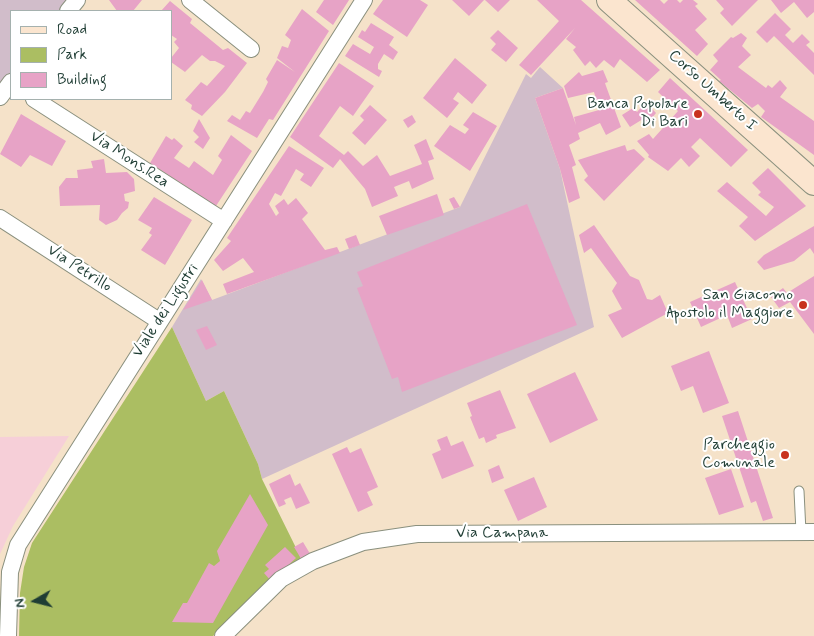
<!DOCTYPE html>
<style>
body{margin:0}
#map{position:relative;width:814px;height:636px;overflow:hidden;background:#f5e2c9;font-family:Mynerve,sans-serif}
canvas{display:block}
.legend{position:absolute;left:10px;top:10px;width:162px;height:90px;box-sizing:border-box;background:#fff;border:1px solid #a5b1ae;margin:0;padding:6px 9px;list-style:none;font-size:15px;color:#1f3d34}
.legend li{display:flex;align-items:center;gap:10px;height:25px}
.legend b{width:25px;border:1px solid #a5b1ae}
.north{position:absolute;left:10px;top:576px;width:50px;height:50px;-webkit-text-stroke:4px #fff;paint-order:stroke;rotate:262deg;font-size:14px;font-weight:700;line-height:20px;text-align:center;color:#1f3d34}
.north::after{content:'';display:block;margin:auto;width:18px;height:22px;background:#1f3d34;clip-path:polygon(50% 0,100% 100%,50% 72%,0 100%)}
</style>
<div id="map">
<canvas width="814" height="636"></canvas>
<ul class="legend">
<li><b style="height:6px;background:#fbe5cf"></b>Road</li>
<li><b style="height:14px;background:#abbe62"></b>Park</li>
<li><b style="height:14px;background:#e7a3c6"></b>Building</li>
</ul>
<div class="north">N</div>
</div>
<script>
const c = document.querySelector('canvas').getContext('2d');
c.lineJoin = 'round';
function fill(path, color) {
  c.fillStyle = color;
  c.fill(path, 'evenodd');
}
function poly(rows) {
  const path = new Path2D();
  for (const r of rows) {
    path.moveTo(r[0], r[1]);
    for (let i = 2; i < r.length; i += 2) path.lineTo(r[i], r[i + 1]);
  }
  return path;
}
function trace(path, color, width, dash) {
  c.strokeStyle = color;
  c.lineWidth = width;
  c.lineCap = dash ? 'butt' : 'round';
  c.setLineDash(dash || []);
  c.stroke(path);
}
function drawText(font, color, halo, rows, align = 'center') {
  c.font = font + ' Mynerve,sans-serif';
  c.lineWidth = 4;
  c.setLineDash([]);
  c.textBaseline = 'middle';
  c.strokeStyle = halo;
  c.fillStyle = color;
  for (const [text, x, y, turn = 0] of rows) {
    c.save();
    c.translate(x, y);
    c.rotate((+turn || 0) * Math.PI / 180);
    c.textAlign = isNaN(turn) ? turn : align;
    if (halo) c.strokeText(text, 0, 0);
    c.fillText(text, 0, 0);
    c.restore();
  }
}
fill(poly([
 [69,436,13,526,0,554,0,437]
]), '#f6cfd8');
fill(poly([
 [0,0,69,0,60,11,11,11,11,73,0,87],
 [540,67,563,88,535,98,560,169,594,327,262,479,258,464,224,391,206,401,172,327,201,279,212,300,460,207,526,74,531,78]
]), '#d1bdca');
fill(poly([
 [172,327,206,401,224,391,258,464,262,479,303,562,271,581,213,636,19,636,20,593,24,567,32,543]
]), '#abbe62');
fill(poly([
 [109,0,142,0,133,11,117,11],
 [324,0,349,0,333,25,316,12],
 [383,0,420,0,428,5,407,37,373,14],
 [452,0,484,0,469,16],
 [485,0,510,0,498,12],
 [537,0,581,0,660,70,647,82,620,59,614,68,604,60,596,68,590,61,585,66,573,50,576,47,566,39,575,28,531,75,519,65,559,21],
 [635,0,660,0,664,4,668,0,677,0,680,3,683,0,693,0,698,4,695,6,707,19,695,30,708,44,697,56],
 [716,0,758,0,732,26,720,13,724,9],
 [771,0,814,0,814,12,807,18,794,2,781,13],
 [170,1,192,19,190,23,223,50,228,48,247,63,225,92,202,116,191,109,192,105,185,100,201,82,207,86,225,66,215,61,210,61,202,55,185,72,171,62,171,58,179,48,174,42,177,39,171,35,171,11,161,11],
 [302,9,329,31,273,120,269,119,257,138,227,121,232,115,240,120,246,111,250,113,263,92,268,82,266,79,277,60,295,72,277,58,282,46,288,48,291,40,285,35],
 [775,13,791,29,785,35,793,43,802,34,810,42,806,45,814,53,814,75,774,36,767,43,756,32],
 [371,23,394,37,389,45,398,52,393,60,384,54,378,64,378,69,382,71,379,77,345,56,353,44,370,54,374,47,358,37,362,30,365,32],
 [498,30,518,48,506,62,491,50,496,44,490,38],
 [741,33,747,38,742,46,751,55,738,67,766,88,768,85,772,88,780,80,787,88,780,97,814,121,814,155,761,117,765,111,758,104,752,108,719,81,721,80,710,70,718,61,713,55,731,37,733,38],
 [455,58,487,85,472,104,458,92,453,99,459,103,447,118,423,98],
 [339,63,374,86,353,116,340,106,319,136,344,155,348,151,363,166,377,155,390,176,422,164,414,145,426,139,434,159,428,161,434,179,412,189,409,181,394,187,398,196,372,207,365,189,340,159,333,168,290,137],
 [603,70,608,82,605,83,606,86,621,127,606,135,600,123,578,133,580,139,569,145,576,165,572,167,580,198,569,203,560,169,535,98,563,88,576,125,574,117,599,110,594,92,568,98,564,86,579,72,582,76],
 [670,78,748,150,731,167,700,138,691,147,700,156,689,167,681,158,668,171,648,157,649,155,637,141,649,134,653,139,678,111,658,92],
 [646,102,656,113,647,124,643,119,630,127,622,115,633,108,637,112],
 [370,105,387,120,365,145,352,133,364,120,360,116],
 [473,112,497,126,470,171,434,146,450,125,465,134,469,129,463,125],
 [21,114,66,141,52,166,30,155,21,167,0,154],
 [412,115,416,122,408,128,403,120],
 [199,119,210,138,203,149,194,142,199,137,193,131],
 [231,135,252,151,216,206,150,163,166,136,172,140,174,138,183,146,174,158,189,168,194,161,213,175,222,160,218,156],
 [625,145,627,151,634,149,645,159,604,201,584,180,588,176,578,160],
 [289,146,324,168,311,187,300,180,304,174,296,169,281,196,275,193,269,204,276,216,279,213,275,206,284,199,288,205,296,198,308,213,302,219,325,250,337,247,340,253,227,294,223,284,254,272,243,258,223,271,214,260,231,241,227,238],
 [104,159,106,173,127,172,134,179,135,191,124,194,125,201,129,202,128,208,122,213,117,220,106,225,99,220,100,205,60,206,59,187,66,178,78,178,77,170,93,168,91,161],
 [768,168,806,206,755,241,739,226,748,217,717,191,727,182,766,216,774,207,758,195,761,192,752,183],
 [437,194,444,215,387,235,379,216],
 [154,197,192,220,165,265,141,250,152,235,149,233,152,228,138,220],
 [454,197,460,207,454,209,449,199],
 [527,204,577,325,402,392,398,377,392,379,357,288,363,286,357,272],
 [594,225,630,276,639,280,647,299,652,300,660,295,668,313,622,338,608,315,622,309,612,291,617,283,591,248,584,253,579,235],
 [814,226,814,254,810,248,794,261,764,270,757,262,764,255],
 [356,235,360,245,349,249,345,239],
 [814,276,814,334,790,302,779,308,771,297,783,288,787,293],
 [202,280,212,300,183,310],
 [735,282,752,319,732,328,727,315,701,327,690,302],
 [207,326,217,345,206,350,196,330],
 [709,351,729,403,703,413,693,386,681,391,671,366],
 [575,372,598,420,550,443,527,394],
 [500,390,516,428,496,435,497,438,486,443,484,437,479,439,470,417,472,416,467,403],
 [738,411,773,518,763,521,756,501,751,503,722,416],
 [447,436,451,446,463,441,474,466,442,479,432,454,441,450,437,440],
 [347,447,350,453,361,448,378,487,367,492,373,505,358,512,332,454],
 [499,465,504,478,492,483,488,470],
 [731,469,744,507,719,515,705,478],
 [290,474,295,486,300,483,310,503,296,509,291,497,284,500,286,504,279,507,269,484],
 [534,477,547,507,518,521,504,490],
 [250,494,268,525,213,623,172,622,183,603,187,603,209,563,214,566,220,561,217,551],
 [303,542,312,557,303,562,294,547],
 [285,547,296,558,271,581,264,573,269,569,265,565]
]), '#e7a3c6');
const service = poly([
 [799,491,801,532]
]);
const minor = poly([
 [190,0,251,49],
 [68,11,77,0],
 [0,97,11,82],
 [34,99,224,221],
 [0,218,159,321],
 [8,636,10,572,18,545,364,0],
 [223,636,281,579,313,561,363,542,417,534,814,532]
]);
const secondary = poly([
 [609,0,814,183]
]);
trace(service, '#8a907e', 11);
trace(minor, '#8a907e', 18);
trace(secondary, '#8a907e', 26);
trace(service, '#fff', 9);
trace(minor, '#fff', 16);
trace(secondary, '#fbe5cf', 24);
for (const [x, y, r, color] of [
 [698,114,5,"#c8321e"],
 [803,305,5,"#c8321e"],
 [785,455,5,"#c8321e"]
]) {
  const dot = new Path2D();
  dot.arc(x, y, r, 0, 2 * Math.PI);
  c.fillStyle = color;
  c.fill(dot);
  trace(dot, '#fff', 2);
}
drawText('16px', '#1f3d34', '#fff', [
 ["Corso Umberto I",712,91,42],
 ["Via Mons.Rea",129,160,33],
 ["Via Petrillo",79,269,33],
 ["Viale dei Ligustri",166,311,-57],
 ["Via Campana",502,534]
]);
drawText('16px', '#1f3d34', '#fff', [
 ["Banca Popolare",688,105],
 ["Di Bari",688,123],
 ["San Giacomo",793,296],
 ["Apostolo il Maggiore",793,314],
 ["Parcheggio",775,446],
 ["Comunale",775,464]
], 'right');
</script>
